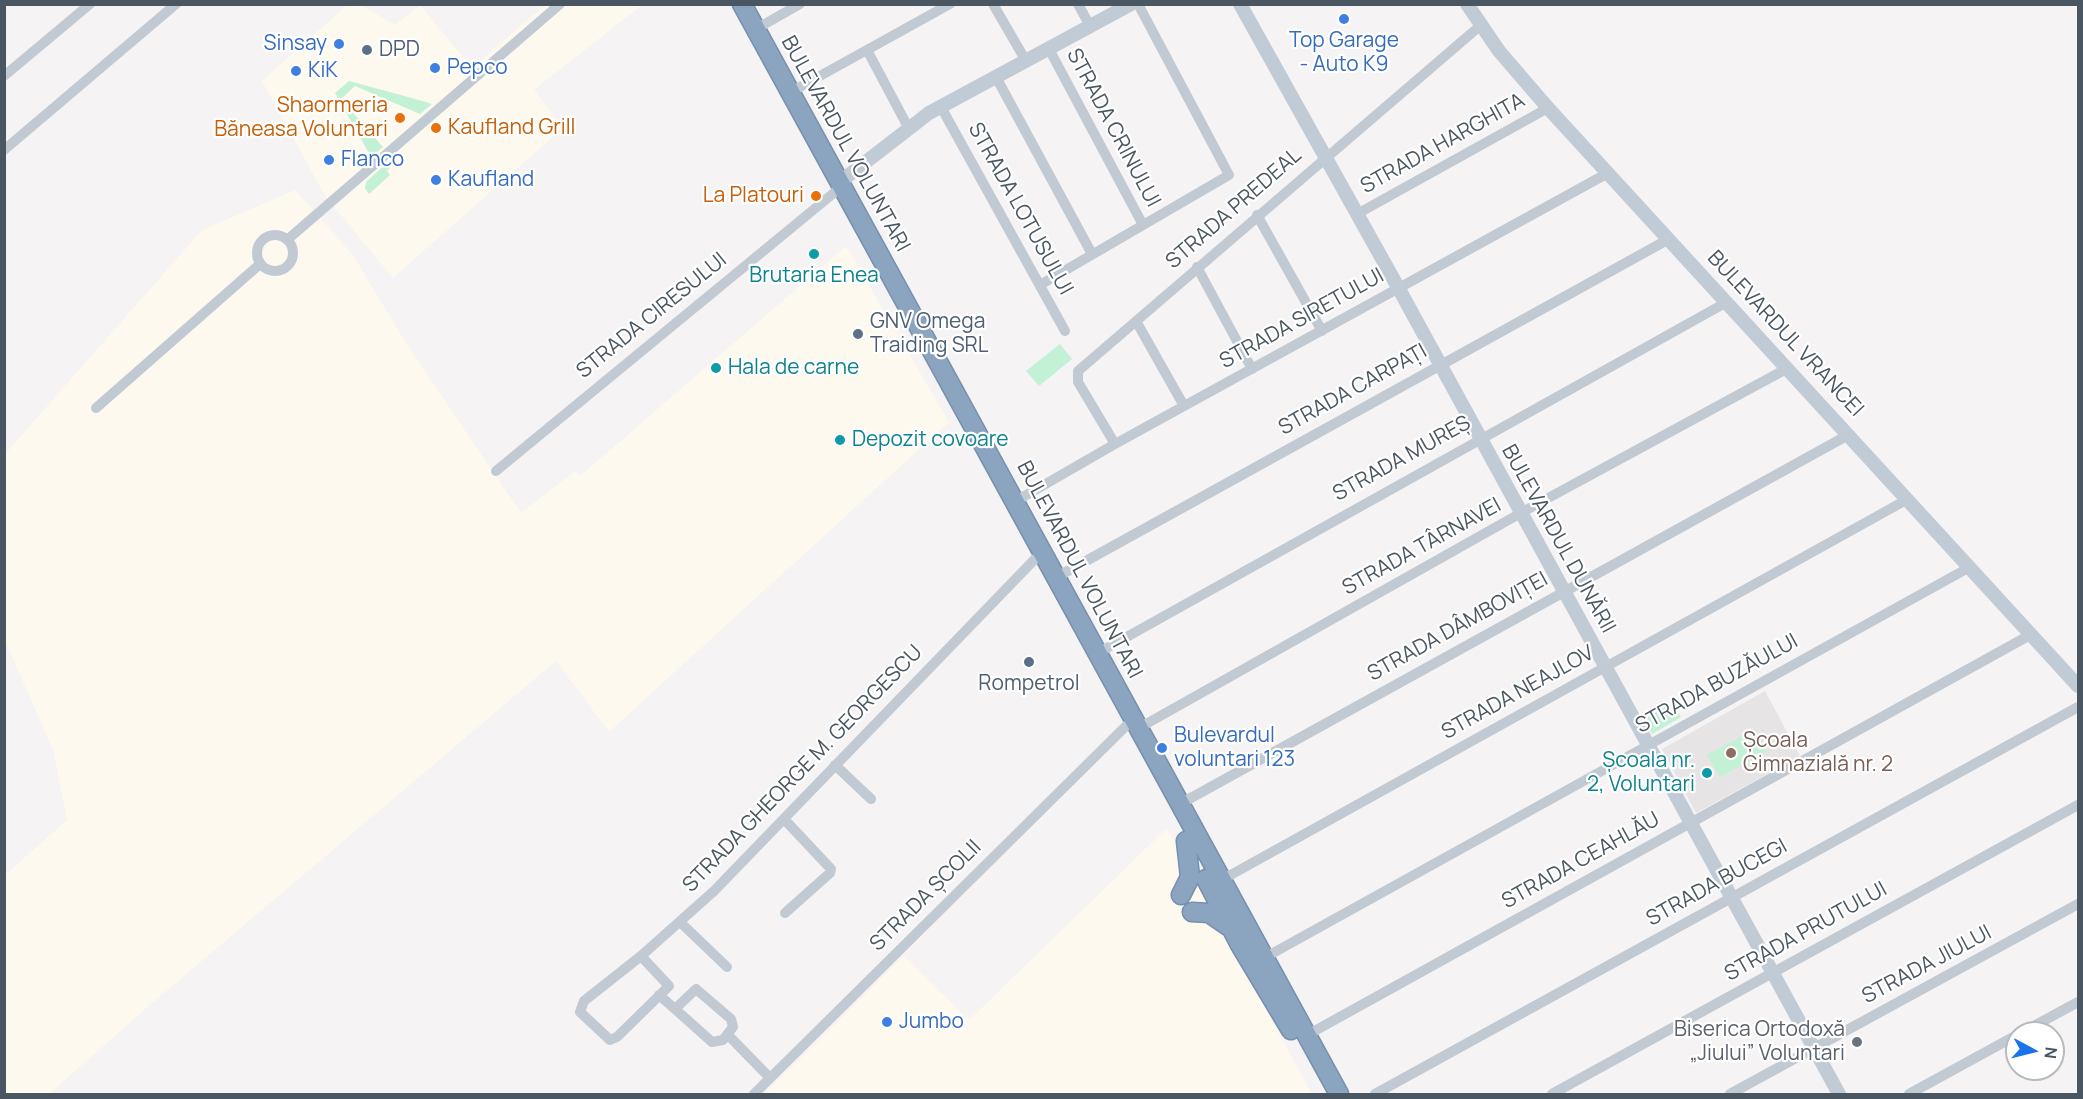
<!DOCTYPE html>
<meta charset="utf-8">
<style>
body{margin:0}
#map{position:relative;width:2083px;height:1099px;overflow:hidden;background:#f5f3f3;font-family:Manrope,sans-serif}
canvas{display:block}
.frame{position:absolute;inset:0;border:6px solid #4a5661;pointer-events:none}
.north{position:absolute;left:2005px;top:1021px;width:60px;height:60px;box-sizing:border-box;background:#fff;border:2px solid #b7bbc0;border-radius:50%;rotate:97deg;font-size:16px;font-weight:700;line-height:24px;text-align:center;color:#4a5661}
.north::after{content:'';display:block;margin:auto;width:21px;height:27px;background:#1a73e8;clip-path:polygon(50% 0,100% 100%,50% 72%,0 100%)}
</style>
<div id="map">
<canvas width="2083" height="1099"></canvas>
<div class="frame"></div>
<div class="north">N</div>
</div>
<script>
const c = document.querySelector('canvas').getContext('2d');
c.lineJoin = 'round';
function fill(path, color) {
  c.fillStyle = color;
  c.fill(path, 'evenodd');
}
function poly(rows) {
  const path = new Path2D();
  for (const r of rows) {
    if (r.length === 3) {
      path.moveTo(r[0] + r[2], r[1]);
      path.arc(r[0], r[1], r[2], 0, 2 * Math.PI);
      continue;
    }
    path.moveTo(r[0], r[1]);
    for (let i = 2; i < r.length; i += 2) path.lineTo(r[i], r[i + 1]);
  }
  return path;
}
function trace(path, color, width, dash) {
  c.strokeStyle = color;
  c.lineWidth = width;
  c.lineCap = dash ? 'butt' : 'round';
  c.setLineDash(dash || []);
  c.stroke(path);
}
function drawText(font, color, halo, rows, align = 'center') {
  c.font = font + ' Manrope,sans-serif';
  c.lineWidth = 4.5;
  c.setLineDash([]);
  c.textBaseline = 'middle';
  c.strokeStyle = halo;
  c.fillStyle = color;
  for (const [text, x, y, turn = 0] of rows) {
    c.save();
    c.translate(x, y);
    c.rotate((+turn || 0) * Math.PI / 180);
    c.textAlign = isNaN(turn) ? turn : align;
    if (halo) c.strokeText(text, 0, 0);
    c.fillText(text, 0, 0);
    c.restore();
  }
}
fill(poly([
 [347,5,361,5,395,25,420,5,472,68,545,5,642,5,534,90,563,128,393,278,325,196,262,81],
 [295,190,353,255,406,343,521,513,575,471,580,476,846,246,949,422,609,732,556,661,158,998,49,1094,5,1094,5,875,67,820,53,750,5,641,5,454,202,230],
 [1167,828,1312,1094,764,1094,904,956,969,1020]
]), '#fdf9ef');
fill(poly([
 [1765,691,1800,756,1696,813,1662,749]
]), '#e6e4e5');
fill(poly([
 [349,81,419,100,432,104,420,114,355,86,341,99,383,147,371,157,335,93],
 [387,163,391,167,387,171,390,175,369,194,365,188,366,182],
 [1060,344,1072,359,1039,386,1026,371],
 [1673,702,1681,717,1652,734,1644,719],
 [1755,729,1767,751,1720,777,1707,755]
]), '#c3f1d5');
const highway = poly([
 [742,4,1339,1094],
 [1206,879,1239,943,1291,1030],
 [1181,895,1190,877,1186,841],
 [1192,912,1209,913,1228,926]
]);
trace(highway, '#7690ad', 21);
trace(poly([
 [993,4,1026,61],
 [1078,4,1090,26],
 [756,29,800,4],
 [1049,49,1143,225],
 [867,50,908,127],
 [4,76,90,4],
 [996,77,1092,254],
 [791,92,950,4],
 [941,107,1065,331],
 [4,150,176,4],
 [1357,214,1548,108],
 [1257,215,1322,331],
 [275,253,18],
 [287,240,560,4],
 [1197,267,1252,369],
 [1040,285,1229,175,1138,4],
 [1136,321,1184,406],
 [96,408,260,264],
 [1115,444,1078,382,1078,371,1481,25],
 [496,471,835,192],
 [1016,501,1115,444,1608,173],
 [1057,577,1669,239],
 [1098,653,1727,302],
 [1139,728,1528,509,1788,368],
 [835,765,871,799],
 [1180,804,1850,434],
 [784,819,831,869,830,873,785,913],
 [1218,882,1908,499],
 [680,922,727,967],
 [641,956,669,986,617,1037,610,1040,580,1012,584,1001,641,956,714,891,1035,559],
 [1264,958,1970,567],
 [659,995,675,1009,712,1042,723,1040,733,1027,731,1019,696,989,675,1009],
 [2021,1033,2078,1002],
 [1307,1035,2030,635],
 [730,1037,770,1078],
 [754,1094,1126,726],
 [1375,1094,2078,707],
 [1552,1094,2078,805],
 [1730,1094,2078,904],
 [1909,1094,2017,1035]
]), '#c1cad2', 10);
trace(poly([
 [1240,4,1399,289,1839,1094],
 [1467,4,1499,51,1548,108,2078,686],
 [840,182,929,113,1131,4]
]), '#c1cbd6', 14);
trace(highway, '#8ba5c1', 18);
for (const [x, y, r, color] of [
 [1344,19,6,"#3f7fe0"],
 [339,44,6,"#3f7fe0"],
 [367,50,6,"#5c6f8a"],
 [435,68,6,"#3f7fe0"],
 [296,71,6,"#3f7fe0"],
 [400,118,6,"#e8710a"],
 [436,128,6,"#e8710a"],
 [329,160,6,"#3f7fe0"],
 [436,180,6,"#3f7fe0"],
 [816,196,6,"#e8710a"],
 [814,254,6,"#0f9aa8"],
 [858,334,6,"#5c6f8a"],
 [716,368,6,"#0f9aa8"],
 [840,440,6,"#0f9aa8"],
 [1029,662,6,"#5c6f8a"],
 [1162,748,6,"#3f7fe0"],
 [1731,753,6,"#8d6e63"],
 [1707,773,6,"#0f9aa8"],
 [887,1022,6,"#3f7fe0"],
 [1857,1042,6,"#6b7280"]
]) {
  const dot = new Path2D();
  dot.arc(x, y, r, 0, 2 * Math.PI);
  c.fillStyle = color;
  c.fill(dot);
  trace(dot, '#fff', 2);
}
drawText('21px', '#366cbe', '#fff', [
 ["Top Garage",1344,41,"center"],
 ["- Auto K9",1344,65,"center"],
 ["Sinsay",327,44,"right"],
 ["Pepco",447,68],
 ["KiK",308,71],
 ["Flanco",341,160],
 ["Kaufland",448,180],
 ["Bulevardul",1174,736],
 ["voluntari 123",1174,760],
 ["Jumbo",899,1022]
], 'left');
drawText('21px', '#4e5e75', '#fff', [
 ["DPD",379,50],
 ["GNV Omega",870,322],
 ["Traiding SRL",870,346],
 ["Rompetrol",1029,684,"center"]
], 'left');
drawText('21px', '#c56008', '#fff', [
 ["Shaormeria",388,106],
 ["Băneasa Voluntari",388,130],
 ["Kaufland Grill",448,128,"left"],
 ["La Platouri",804,196]
], 'right');
drawText('21px', '#4a5661', '#fff', [
 ["STRADA CRINULUI",1113,128,62],
 ["BULEVARDUL VOLUNTARI",845,144,61],
 ["STRADA HARGHITA",1443,144,-29],
 ["STRADA LOTUSULUI",1020,209,61],
 ["STRADA PREDEAL",1234,209,-41],
 ["STRADA CIRESULUI",652,316,-39],
 ["STRADA SIRETULUI",1302,319,-29],
 ["BULEVARDUL VRANCEI",1785,334,47],
 ["STRADA CARPAȚI",1353,390,-29],
 ["STRADA MUREȘ",1402,459,-29],
 ["BULEVARDUL DUNĂRII",1558,539,61],
 ["STRADA TÂRNAVEI",1422,547,-29],
 ["BULEVARDUL VOLUNTARI",1079,570,62],
 ["STRADA DÂMBOVIȚEI",1458,627,-29],
 ["STRADA BUZĂULUI",1717,684,-29],
 ["STRADA NEAJLOV",1518,693,-29],
 ["STRADA GHEORGE M. GEORGESCU",803,769,-46],
 ["STRADA CEAHLĂU",1581,861,-29],
 ["STRADA BUCEGI",1717,883,-29],
 ["STRADA ȘCOLII",926,896,-45],
 ["STRADA PRUTULUI",1806,932,-29],
 ["STRADA JIULUI",1927,965,-28]
]);
drawText('21px', '#0d838f', '#fff', [
 ["Brutaria Enea",814,276,"center"],
 ["Hala de carne",728,368],
 ["Depozit covoare",852,440],
 ["Școala nr.",1695,761,"right"],
 ["2, Voluntari",1695,785,"right"]
], 'left');
drawText('21px', '#785e54', '#fff', [
 ["Școala",1743,741],
 ["Gimnazială nr. 2",1743,765]
], 'left');
drawText('21px', '#5b616d', '#fff', [
 ["Biserica Ortodoxă",1845,1030],
 ["„Jiului” Voluntari",1845,1054]
], 'right');
</script>
